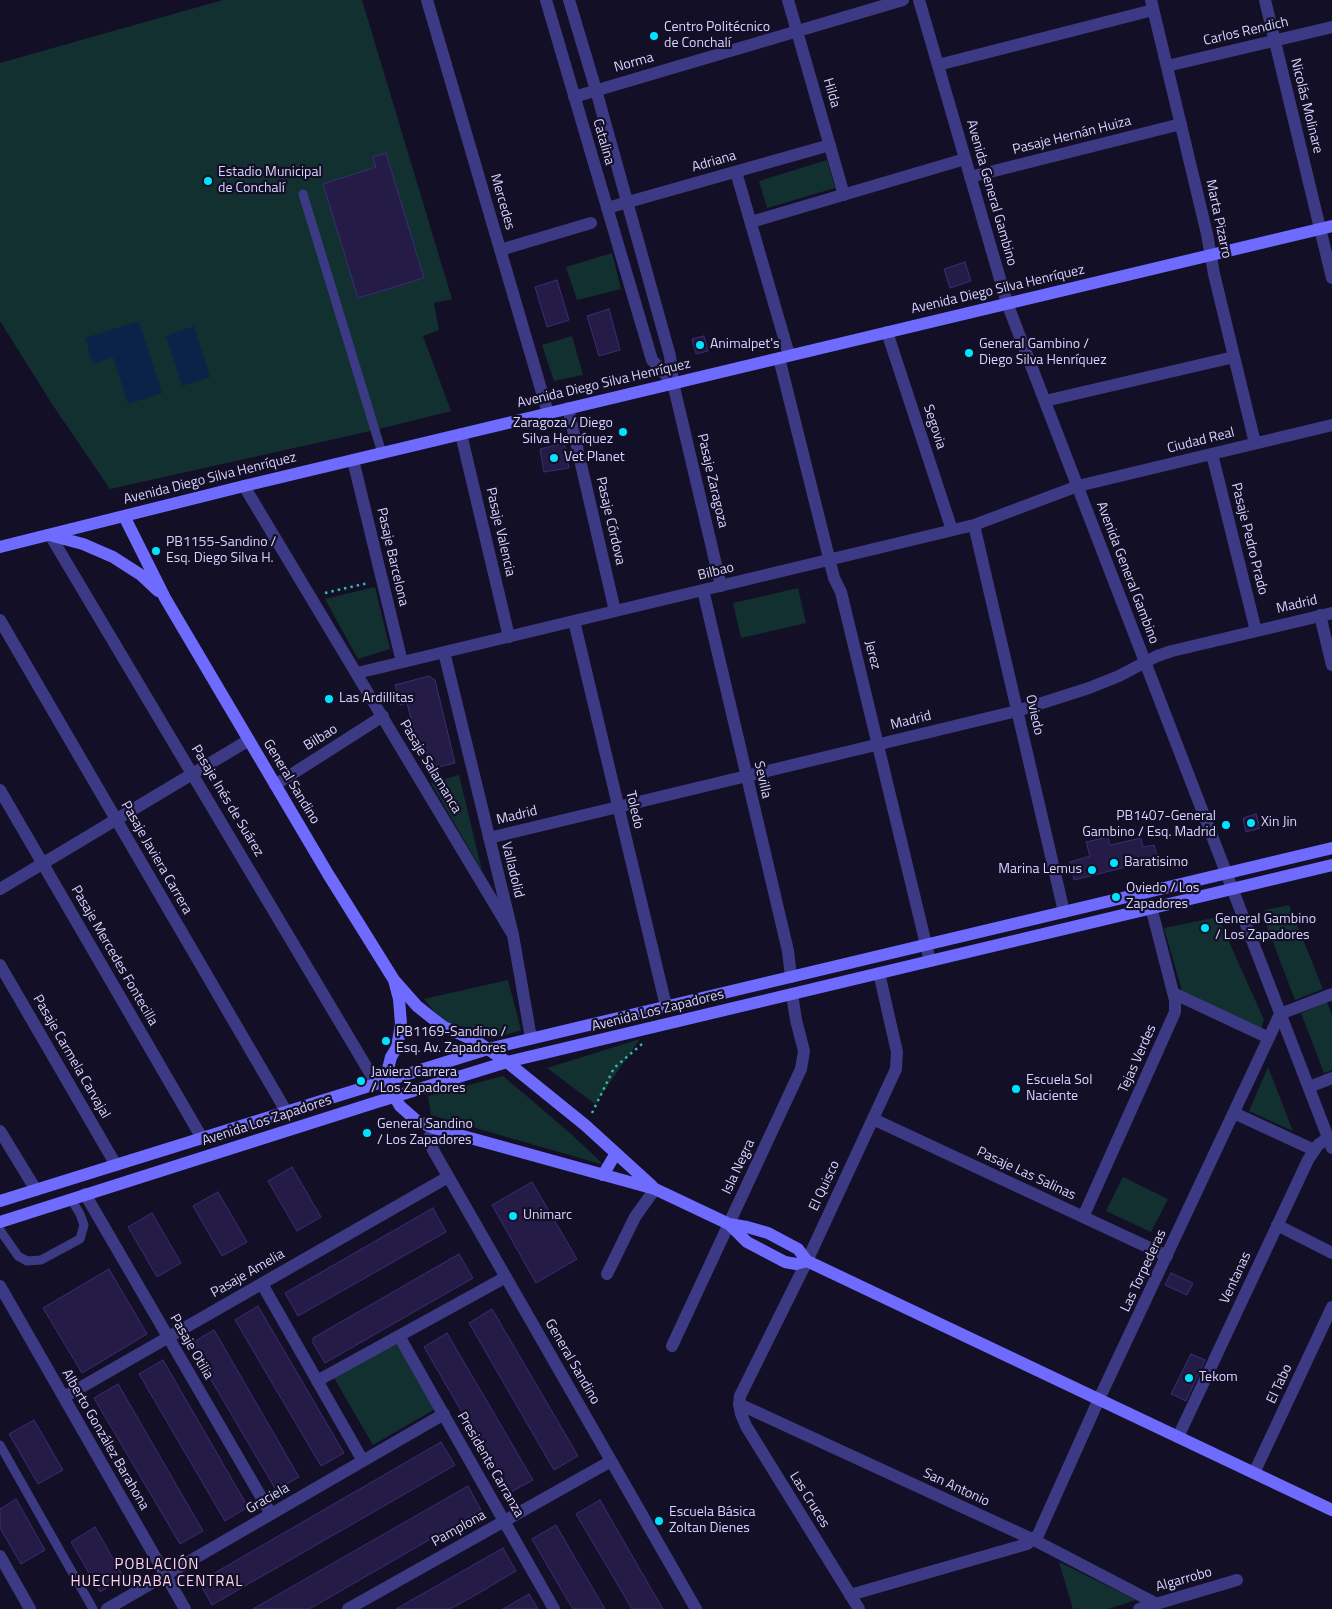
<!DOCTYPE html>
<meta charset="utf-8">
<style>
body{margin:0}
canvas{display:block;background:#130f26}
</style>
<canvas width="1332" height="1609"></canvas>
<script>
const c = document.querySelector('canvas').getContext('2d');
c.lineJoin = 'round';
function fill(path, color) {
  c.fillStyle = color;
  c.fill(path, 'evenodd');
}
function poly(rows) {
  const path = new Path2D();
  for (const r of rows) {
    path.moveTo(r[0], r[1]);
    for (let i = 2; i < r.length; i += 2) path.lineTo(r[i], r[i + 1]);
  }
  return path;
}
function trace(path, color, width, dash) {
  c.strokeStyle = color;
  c.lineWidth = width;
  c.lineCap = dash ? 'butt' : 'round';
  c.setLineDash(dash || []);
  c.stroke(path);
}
function drawText(font, color, halo, rows, align = 'center') {
  c.font = font + ' "Titillium Web",sans-serif';
  c.lineWidth = 4.5;
  c.setLineDash([]);
  c.textBaseline = 'middle';
  c.strokeStyle = halo;
  c.fillStyle = color;
  for (const [text, x, y, turn = 0] of rows) {
    c.save();
    c.translate(x, y);
    c.rotate((+turn || 0) * Math.PI / 180);
    c.textAlign = isNaN(turn) ? turn : align;
    if (halo) c.strokeText(text, 0, 0);
    c.fillText(text, 0, 0);
    c.restore();
  }
}
fill(poly([
 [223,0,362,0,452,299,434,303,439,330,423,336,451,411,375,430,110,489,52,404,0,321,0,63],
 [827,160,835,188,767,208,759,181],
 [612,253,621,289,577,300,566,267],
 [572,336,583,375,554,381,542,345],
 [375,587,390,649,358,659,325,599],
 [798,588,806,623,741,638,733,603],
 [459,775,482,871,431,783],
 [1289,905,1323,989,1295,1000,1263,916,1265,910],
 [1218,917,1264,1020,1258,1037,1186,1005,1164,928],
 [508,980,521,1030,499,1037,442,1021,424,999],
 [1327,1002,1332,1015,1332,1070,1324,1073,1301,1013],
 [640,1039,595,1104,547,1068],
 [1268,1067,1293,1131,1249,1111],
 [503,1076,570,1133,604,1165,431,1115,428,1096],
 [1123,1177,1168,1199,1151,1232,1106,1211],
 [396,1342,435,1409,373,1445,334,1378],
 [1059,1562,1136,1600,1108,1609,1073,1609]
]), '#12302f');
fill(poly([
 [139,321,162,393,128,404,113,357,93,364,85,338],
 [194,326,210,377,182,386,166,336]
]), '#0c2248');
const building = poly([
 [386,153,424,278,358,298,323,184,376,167,373,157,386,153],
 [965,262,971,281,950,288,944,269,965,262],
 [557,280,569,320,547,327,535,287,557,280],
 [609,309,620,350,599,356,587,316,609,309],
 [704,336,708,351,696,354,692,339,704,336],
 [564,443,569,468,544,472,540,449,564,443],
 [429,676,435,680,455,763,431,769,426,750,419,750,407,703,400,705,395,685,429,676],
 [1256,814,1260,828,1246,832,1243,818,1256,814],
 [1108,837,1110,845,1141,838,1143,847,1154,845,1158,859,1074,880,1070,862,1090,856,1086,842,1108,837],
 [292,1167,321,1217,297,1231,268,1181,292,1167],
 [532,1182,577,1259,536,1283,492,1205,532,1182],
 [218,1192,247,1242,222,1256,193,1206,218,1192],
 [433,1208,446,1232,298,1316,285,1293,433,1208],
 [152,1213,181,1263,157,1277,128,1227,152,1213],
 [459,1254,473,1278,325,1363,313,1343,313,1338,459,1254],
 [109,1269,147,1334,82,1373,43,1308,109,1269],
 [1171,1273,1193,1283,1187,1295,1165,1285,1171,1273],
 [258,1306,344,1453,321,1466,235,1320,258,1306],
 [492,1309,578,1456,554,1470,469,1323,492,1309],
 [214,1330,299,1477,276,1490,190,1344,214,1330],
 [447,1333,533,1480,509,1493,424,1347,447,1333],
 [1191,1354,1205,1360,1186,1401,1171,1394,1191,1354],
 [163,1360,248,1507,225,1521,139,1374,163,1360],
 [118,1384,203,1531,180,1544,94,1398,118,1384],
 [34,1420,63,1470,38,1484,9,1434,34,1420],
 [441,1442,455,1465,212,1605,199,1582,441,1442],
 [468,1486,481,1510,325,1600,309,1609,253,1609,468,1486],
 [16,1499,45,1550,21,1564,0,1528,0,1509,16,1499],
 [600,1500,649,1585,663,1609,632,1609,589,1536,576,1514,600,1500],
 [556,1525,589,1582,605,1609,573,1609,562,1591,532,1539,556,1525],
 [95,1527,124,1578,100,1592,71,1542,95,1527],
 [503,1548,516,1571,474,1596,450,1609,396,1609,503,1548],
 [529,1594,538,1609,503,1609,529,1594]
]);
fill(building, '#241b47');
trace(building, '#3b2d73', 1);
trace(poly([
 [325,593,368,583],
 [592,1113,614,1068,642,1044]
]), '#2fb8b0', 2.5, [2.5, 4]);
trace(poly([
 [303,194,382,453],
 [0,1230,18,1256,27,1261,41,1260,80,1239,84,1225,80,1214,71,1199],
 [0,1445,93,1609]
]), '#3d3a85', 9);
trace(poly([
 [427,0,548,413],
 [546,0,652,360,673,383],
 [569,0,596,90,670,356,673,383,721,586],
 [788,0,844,195],
 [1151,0,1207,234,1214,274,1255,443],
 [1265,0,1332,278],
 [938,65,1153,10],
 [1167,66,1332,27],
 [574,97,903,0],
 [736,172,789,355],
 [970,177,1181,124],
 [607,208,830,145],
 [751,222,965,159],
 [500,250,591,223],
 [887,332,952,530],
 [779,358,834,578,841,592,930,961],
 [1045,401,1234,357],
 [568,408,615,611],
 [461,434,509,637],
 [1212,454,1256,631],
 [353,460,402,662],
 [244,486,513,935],
 [974,525,1064,912],
 [50,535,376,1083],
 [703,590,788,951,791,977],
 [1320,615,1332,665],
 [0,620,286,1111],
 [574,621,666,1006],
 [444,652,513,935,531,1038],
 [357,673,974,525,1078,486,1332,425],
 [275,785,383,716],
 [0,790,202,1138],
 [489,838,1017,711,1089,688,1119,676,1157,656,1172,651,1332,613],
 [0,889,249,740],
 [0,965,116,1165],
 [1173,993,1269,1038],
 [1309,1087,1332,1078],
 [1234,1113,1314,1150],
 [873,1119,1167,1256],
 [434,1128,429,1138,433,1150,696,1609],
 [0,1131,36,1190],
 [85,1194,271,1514],
 [1083,1217,1175,1012,1175,1000,1151,907],
 [1277,1225,1332,1253],
 [607,1274,635,1217,655,1189],
 [262,1284,363,1461],
 [0,1286,185,1609],
 [399,1336,554,1609],
 [672,1346,801,1069,804,1051,796,1020,792,994],
 [317,1381,506,1277],
 [64,1397,448,1177],
 [739,1404,1034,1540,1157,1604],
 [1178,1437,1308,1160,1318,1145,1328,1138],
 [1254,1473,1332,1307],
 [0,1556,30,1609],
 [850,1595,1027,1544,1038,1535,1099,1399,1280,1014,1332,994],
 [107,1609,444,1414],
 [348,1609,611,1461],
 [859,1609,746,1426,741,1414,739,1404,740,1396,807,1261,896,1069,897,1052,879,973],
 [1139,1609,1237,1580]
]), '#3d3a85', 12);
trace(poly([
 [919,0,1007,303,1332,1148]
]), '#3d3a85', 12);
trace(poly([
 [124,516,165,598,328,874,394,980,417,1006,432,1018,444,1027,476,1041,507,1062,585,1125,652,1186],
 [53,536,83,544,113,557,141,575,158,591],
 [0,547,244,486,1332,226],
 [394,980,399,999,401,1024,397,1047,391,1057,388,1069,390,1079,394,1096,400,1106,417,1121,434,1128,655,1189,729,1224,747,1227,768,1233,798,1249,807,1261,1332,1510],
 [603,1175,616,1153],
 [0,1201,488,1049,1332,848],
 [0,1222,377,1102,507,1062,1332,865],
 [729,1224,747,1242,785,1262,796,1264,807,1261]
]), '#6f6bff', 12);
for (const [x, y, r, color] of [
 [654,36,5,"#00e5ff"],
 [208,181,5,"#00e5ff"],
 [700,345,5,"#00e5ff"],
 [969,353,5,"#00e5ff"],
 [623,432,5,"#00e5ff"],
 [554,458,5,"#00e5ff"],
 [156,551,5,"#00e5ff"],
 [329,699,5,"#00e5ff"],
 [1251,823,5,"#00e5ff"],
 [1226,825,5,"#00e5ff"],
 [1114,863,5,"#00e5ff"],
 [1092,870,5,"#00e5ff"],
 [1116,897,5,"#00e5ff"],
 [1205,928,5,"#00e5ff"],
 [386,1041,5,"#00e5ff"],
 [361,1081,5,"#00e5ff"],
 [1016,1089,5,"#00e5ff"],
 [367,1133,5,"#00e5ff"],
 [513,1216,5,"#00e5ff"],
 [1189,1378,5,"#00e5ff"],
 [659,1521,5,"#00e5ff"]
]) {
  const dot = new Path2D();
  dot.arc(x, y, r, 0, 2 * Math.PI);
  c.fillStyle = color;
  c.fill(dot);
  trace(dot, '#130f26', 2);
}
drawText('14px', '#d9d4ff', '#130f26', [
 ["Centro Politécnico",664,28],
 ["de Conchalí",664,44],
 ["Estadio Municipal",218,173],
 ["de Conchalí",218,189],
 ["Animalpet's",710,345],
 ["General Gambino /",979,345],
 ["Diego Silva Henríquez",979,361],
 ["Zaragoza / Diego",613,424,"right"],
 ["Silva Henríquez",613,440,"right"],
 ["Vet Planet",564,458],
 ["PB1155-Sandino /",166,543],
 ["Esq. Diego Silva H.",166,559],
 ["Las Ardillitas",339,699],
 ["PB1407-General",1216,817,"right"],
 ["Gambino / Esq. Madrid",1216,833,"right"],
 ["Xin Jin",1261,823],
 ["Baratisimo",1124,863],
 ["Marina Lemus",1082,870,"right"],
 ["Oviedo / Los",1126,889],
 ["Zapadores",1126,905],
 ["General Gambino",1215,920],
 ["/ Los Zapadores",1215,936],
 ["PB1169-Sandino /",396,1033],
 ["Esq. Av. Zapadores",396,1049],
 ["Javiera Carrera",371,1073],
 ["/ Los Zapadores",371,1089],
 ["Escuela Sol",1026,1081],
 ["Naciente",1026,1097],
 ["General Sandino",377,1125],
 ["/ Los Zapadores",377,1141],
 ["Unimarc",523,1216],
 ["Tekom",1199,1378],
 ["Escuela Básica",669,1513],
 ["Zoltan Dienes",669,1529]
], 'left');
drawText('14px', '#d9d4ff', '#130f26', [
 ["Carlos Rendich",1246,32,-13],
 ["Norma",634,63,-16],
 ["Hilda",831,93,74],
 ["Nicolás Molinare",1306,106,76],
 ["Pasaje Hernán Huiza",1072,136,-14],
 ["Catalina",603,142,74],
 ["Adriana",714,162,-16],
 ["Avenida General Gambino",991,193,74],
 ["Mercedes",502,202,74],
 ["Marta Pizarro",1218,219,78],
 ["Avenida Diego Silva Henríquez",998,290,-13],
 ["Avenida Diego Silva Henríquez",604,384,-13],
 ["Segovia",934,427,72],
 ["Ciudad Real",1201,441,-14],
 ["Avenida Diego Silva Henríquez",210,479,-14],
 ["Pasaje Zaragoza",712,481,77],
 ["Pasaje Córdova",610,521,77],
 ["Pasaje Valencia",500,532,77],
 ["Pasaje Pedro Prado",1249,539,76],
 ["Pasaje Barcelona",392,557,77],
 ["Bilbao",716,572,-14],
 ["Avenida General Gambino",1127,573,69],
 ["Madrid",1297,605,-13],
 ["Jerez",872,655,76],
 ["Oviedo",1034,715,77],
 ["Madrid",911,721,-14],
 ["Bilbao",321,738,-32],
 ["Pasaje Salamanca",430,767,59],
 ["Sevilla",762,780,77],
 ["General Sandino",291,782,59],
 ["Pasaje Inés de Suárez",227,801,59],
 ["Toledo",634,810,77],
 ["Madrid",517,816,-14],
 ["Pasaje Javiera Carrera",156,858,60],
 ["Valladolid",512,870,76],
 ["Pasaje Mercedes Fontecilla",114,956,60],
 ["Avenida Los Zapadores",658,1011,-14],
 ["Pasaje Carmela Carvajal",71,1057,60],
 ["Tejas Verdes",1138,1059,-66],
 ["Avenida Los Zapadores",267,1121,-18],
 ["Isla Negra",739,1167,-65],
 ["Pasaje Las Salinas",1026,1174,25],
 ["El Quisco",825,1186,-65],
 ["Las Torpederas",1144,1271,-65],
 ["Pasaje Amelia",248,1274,-30],
 ["Ventanas",1236,1278,-65],
 ["Pasaje Otilia",191,1347,60],
 ["General Sandino",572,1362,60],
 ["El Tabo",1280,1384,-65],
 ["Alberto González Barahona",105,1440,60],
 ["Presidente Carranza",490,1465,60],
 ["San Antonio",956,1488,25],
 ["Graciela",268,1499,-30],
 ["Las Cruces",809,1500,58],
 ["Pamplona",459,1529,-29],
 ["Algarrobo",1184,1580,-16]
]);
c.letterSpacing = '1px';
drawText('15px', '#ffd6f0', '#130f26', [
 ["POBLACIÓN",157,1565],
 ["HUECHURABA CENTRAL",157,1582]
]);
c.letterSpacing = '0px';
</script>
